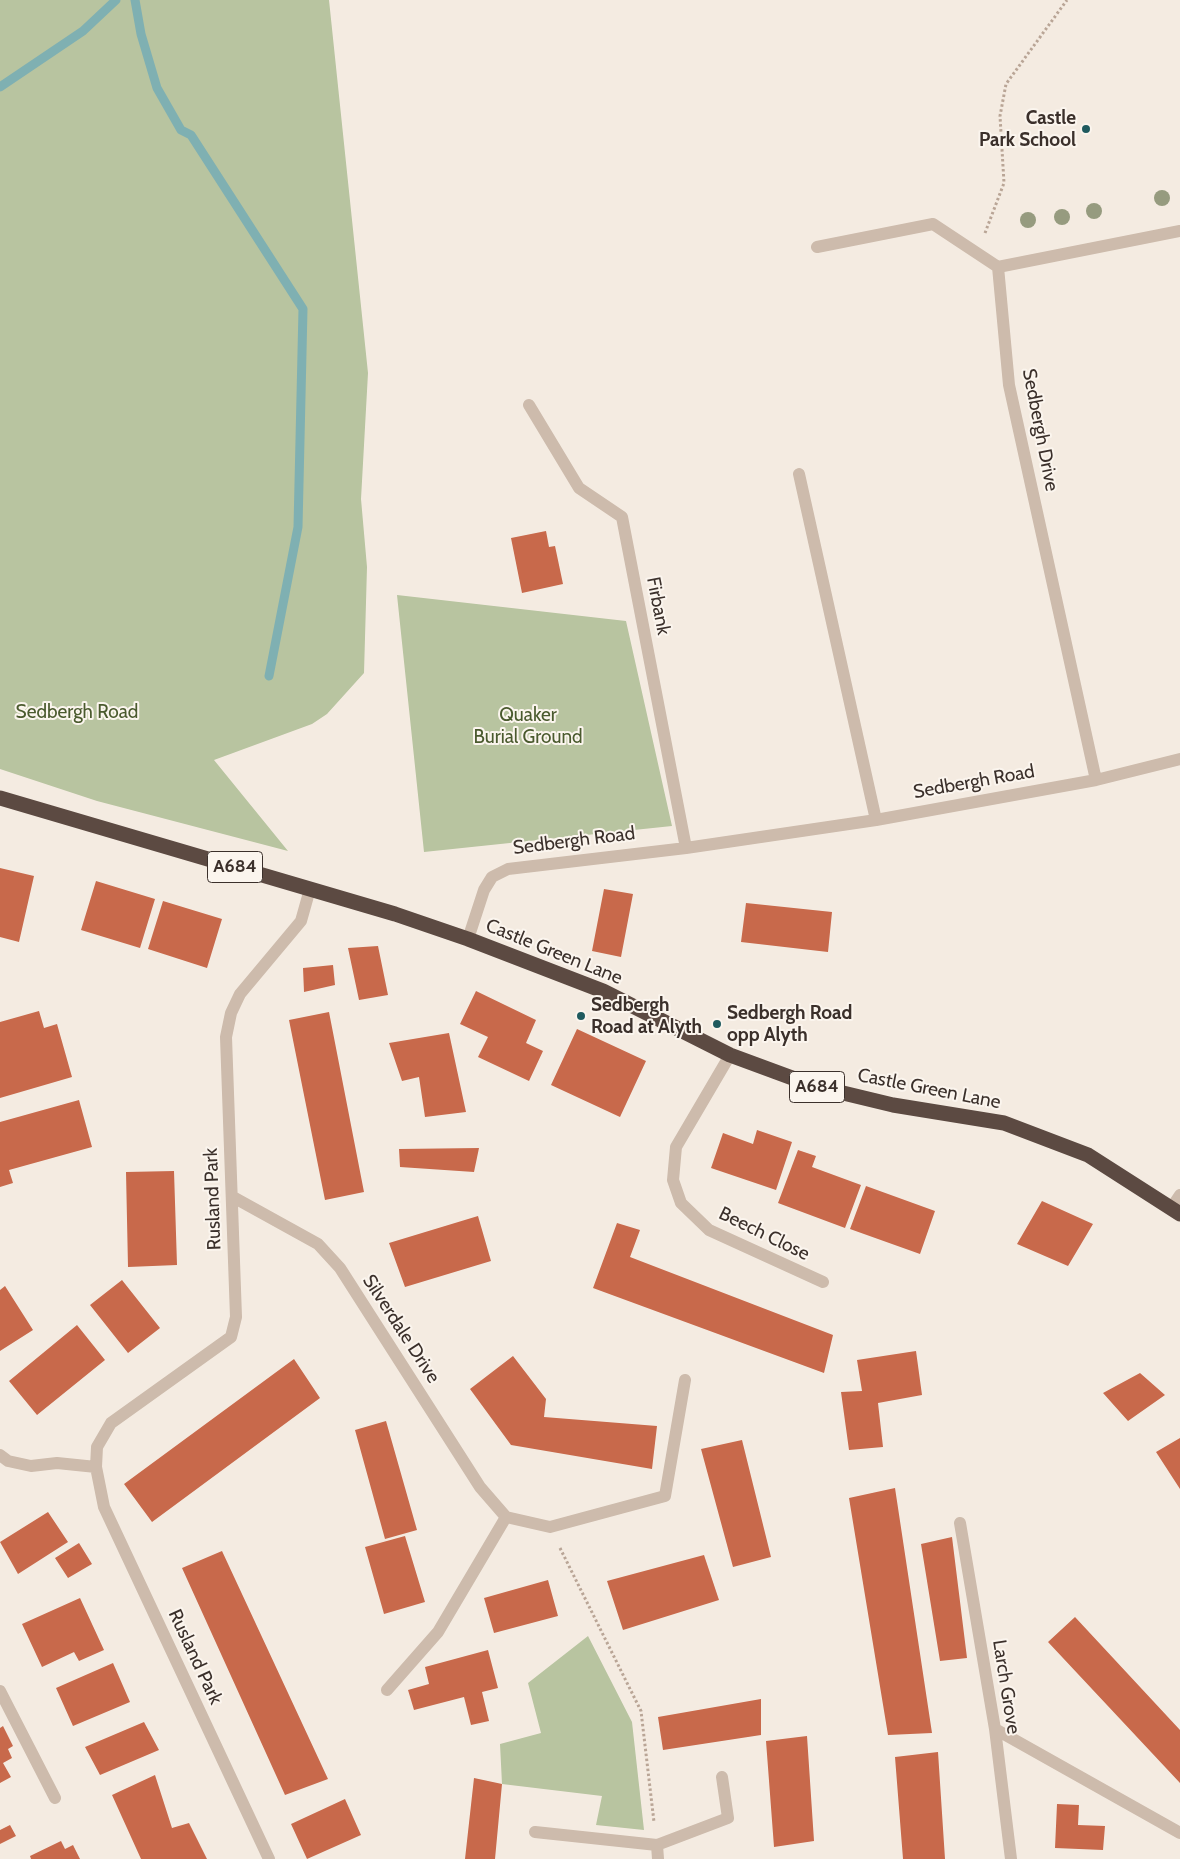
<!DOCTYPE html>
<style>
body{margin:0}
canvas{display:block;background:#f4ebe1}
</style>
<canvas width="1180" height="1859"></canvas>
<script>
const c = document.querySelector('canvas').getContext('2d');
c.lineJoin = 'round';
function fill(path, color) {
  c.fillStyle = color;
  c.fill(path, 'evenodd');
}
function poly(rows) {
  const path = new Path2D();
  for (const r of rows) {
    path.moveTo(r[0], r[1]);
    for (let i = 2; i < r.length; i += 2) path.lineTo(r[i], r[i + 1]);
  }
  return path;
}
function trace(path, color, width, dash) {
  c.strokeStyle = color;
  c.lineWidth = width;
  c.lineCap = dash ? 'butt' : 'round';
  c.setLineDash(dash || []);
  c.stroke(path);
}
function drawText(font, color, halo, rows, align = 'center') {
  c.font = font + ' Cabin,sans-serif';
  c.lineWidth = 4;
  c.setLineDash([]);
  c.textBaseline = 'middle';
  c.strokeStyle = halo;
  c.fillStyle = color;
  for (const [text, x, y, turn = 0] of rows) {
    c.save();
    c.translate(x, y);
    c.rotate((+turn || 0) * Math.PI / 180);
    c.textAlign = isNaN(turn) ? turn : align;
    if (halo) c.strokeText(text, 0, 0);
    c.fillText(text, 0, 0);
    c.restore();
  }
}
fill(poly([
 [0,0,329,0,368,373,361,499,367,567,364,673,327,714,312,724,214,760,288,851,97,801,0,769],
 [397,595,626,621,672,826,424,852],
 [588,1636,632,1722,644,1830,596,1825,602,1796,502,1784,500,1744,541,1733,528,1683]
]), '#b8c4a0');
trace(poly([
 [135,0,141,34,157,88,181,130,191,135,303,309,298,527,269,676],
 [0,87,83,31,116,0]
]), '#7fb0b2', 9);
fill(poly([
 [546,531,549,547,555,546,563,584,522,593,511,538],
 [0,868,34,876,19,942,0,937],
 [96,881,155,899,140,948,81,930],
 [604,889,633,894,621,957,592,951],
 [163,901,222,919,207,968,148,949],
 [746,903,832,912,828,952,741,942],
 [378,946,388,995,359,1000,348,948],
 [333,965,335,985,304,992,303,968],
 [476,991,536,1020,526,1043,543,1051,529,1081,478,1057,488,1037,460,1024],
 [39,1011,44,1028,57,1024,72,1077,0,1098,0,1022],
 [329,1012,364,1192,325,1200,289,1020],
 [577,1029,646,1061,620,1117,551,1085],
 [449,1033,466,1112,425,1117,419,1077,402,1081,389,1043],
 [79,1100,92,1147,9,1170,13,1183,0,1187,0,1122],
 [757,1130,792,1142,776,1190,711,1168,723,1133,753,1144],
 [479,1148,474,1172,400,1167,399,1149],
 [798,1150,816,1156,812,1167,861,1185,845,1228,778,1203],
 [174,1171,177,1265,128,1267,126,1172],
 [866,1186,935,1211,920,1254,850,1229],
 [1042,1201,1093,1224,1068,1266,1017,1244],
 [478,1216,491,1261,405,1287,389,1243],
 [617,1223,640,1230,630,1257,833,1335,824,1373,593,1288],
 [122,1280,160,1328,128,1353,90,1305],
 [5,1286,33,1330,0,1351,0,1290],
 [77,1325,105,1360,37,1415,9,1381],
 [916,1351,922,1395,878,1403,883,1447,849,1450,841,1392,862,1391,857,1360],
 [513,1356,546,1399,544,1417,657,1426,652,1469,511,1445,470,1389],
 [294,1359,320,1398,152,1522,124,1484],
 [1140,1373,1165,1395,1128,1421,1103,1393],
 [386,1421,417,1530,385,1539,355,1430],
 [1180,1438,1180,1489,1156,1452],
 [742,1440,771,1557,733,1567,701,1449],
 [895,1488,932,1733,888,1735,849,1498],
 [48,1512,68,1542,18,1574,0,1542],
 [405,1536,425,1602,384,1614,365,1547],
 [952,1537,967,1658,940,1661,921,1544],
 [79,1543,92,1564,68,1578,55,1558],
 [222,1551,328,1779,285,1795,182,1568],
 [704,1555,719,1600,623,1630,607,1581],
 [548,1580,558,1616,494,1633,484,1598],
 [80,1598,104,1650,79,1661,74,1652,42,1667,22,1624],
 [1075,1617,1180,1730,1180,1783,1048,1642],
 [488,1650,498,1688,482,1692,489,1721,471,1725,464,1697,414,1710,408,1690,429,1684,425,1667],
 [113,1663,130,1702,73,1726,56,1688],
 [761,1699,761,1735,663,1750,658,1717],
 [144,1722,159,1750,100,1775,85,1747],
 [3,1726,13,1746,8,1749,12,1758,3,1763,11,1777,0,1783,0,1728],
 [807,1736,814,1841,774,1847,766,1741],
 [938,1752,945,1859,903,1859,895,1757],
 [155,1775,172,1828,189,1823,207,1859,141,1859,112,1795],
 [474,1778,502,1784,495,1859,465,1859],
 [345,1799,361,1835,307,1859,291,1824],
 [1057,1804,1079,1805,1078,1825,1105,1826,1103,1850,1055,1848],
 [10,1825,16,1836,0,1844,0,1830],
 [61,1841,65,1849,73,1845,80,1859,31,1859,30,1856]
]), '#c8694b');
trace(poly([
 [985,233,1004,183,1000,116,1006,84,1067,0],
 [560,1548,641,1711,654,1822]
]), '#b9a596', 3, [2.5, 2.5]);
trace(poly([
 [817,247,933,224,998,267],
 [529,405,579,488,622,517,686,848],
 [799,474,876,820],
 [1096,780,1009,385,998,267,1180,231],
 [468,939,484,890,492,877,508,869,686,848,876,820,1096,780,1180,759],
 [730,1055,676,1147,673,1180,681,1203,709,1230,823,1282],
 [233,1197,318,1244,340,1268,480,1487,506,1517,550,1527,665,1496,685,1380],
 [1172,1207,1180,1195],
 [0,1455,8,1461,31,1466,57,1463,96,1467],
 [960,1523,995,1729,1011,1859],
 [387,1690,438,1632,506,1517],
 [0,1691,55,1798],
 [995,1729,1180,1833],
 [535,1832,657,1845,728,1818,722,1777],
 [657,1845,658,1859],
 [269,1859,104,1507,96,1467,97,1447,111,1423,231,1337,236,1317,226,1037,231,1013,240,994,301,921,310,889]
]), '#cdbbac', 12);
trace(poly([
 [0,798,395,914,468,939,603,991,730,1055,814,1086,893,1105,1004,1123,1088,1155,1180,1214]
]), '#5c4a42', 15);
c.fillStyle = '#969b7f';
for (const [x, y] of [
 [1162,198],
 [1094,211],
 [1062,217],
 [1028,220]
]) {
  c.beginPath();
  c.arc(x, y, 8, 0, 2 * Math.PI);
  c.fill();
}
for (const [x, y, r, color] of [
 [1086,129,5,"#1f5a5e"],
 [581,1016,5,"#1f5a5e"],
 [717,1024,5,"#1f5a5e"]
]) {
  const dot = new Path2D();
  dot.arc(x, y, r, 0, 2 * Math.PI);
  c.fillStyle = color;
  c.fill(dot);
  trace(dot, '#fbf5ee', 2);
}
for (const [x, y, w] of [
 [235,867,55],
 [817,1087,55]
]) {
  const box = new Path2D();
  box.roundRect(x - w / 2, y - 15.5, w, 31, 4);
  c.fillStyle = '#fbf5ee';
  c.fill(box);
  trace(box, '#3b302b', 1);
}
drawText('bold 18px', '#3b302b', null, [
 ["A684",235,867],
 ["A684",817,1087]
]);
drawText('bold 19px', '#3b302b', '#fbf5ee', [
 ["Castle",1076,118,"right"],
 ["Park School",1076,140,"right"],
 ["Sedbergh",591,1005],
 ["Road at Alyth",591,1027],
 ["Sedbergh Road",727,1013],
 ["opp Alyth",727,1035]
], 'left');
drawText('19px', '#3b302b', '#fbf5ee', [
 ["Sedbergh Drive",1040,430,79],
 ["Firbank",658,606,79],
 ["Sedbergh Road",974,782,-10],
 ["Sedbergh Road",574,841,-7],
 ["Castle Green Lane",554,952,22],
 ["Castle Green Lane",929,1089,11],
 ["Rusland Park",213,1199,-92],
 ["Beech Close",764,1234,26],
 ["Silverdale Drive",401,1329,57],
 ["Rusland Park",195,1657,65],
 ["Larch Grove",1006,1687,81]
]);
drawText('19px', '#4a5a2e', '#fbf5ee', [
 ["Sedbergh Road",77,712],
 ["Quaker",528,715],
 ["Burial Ground",528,737]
]);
</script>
